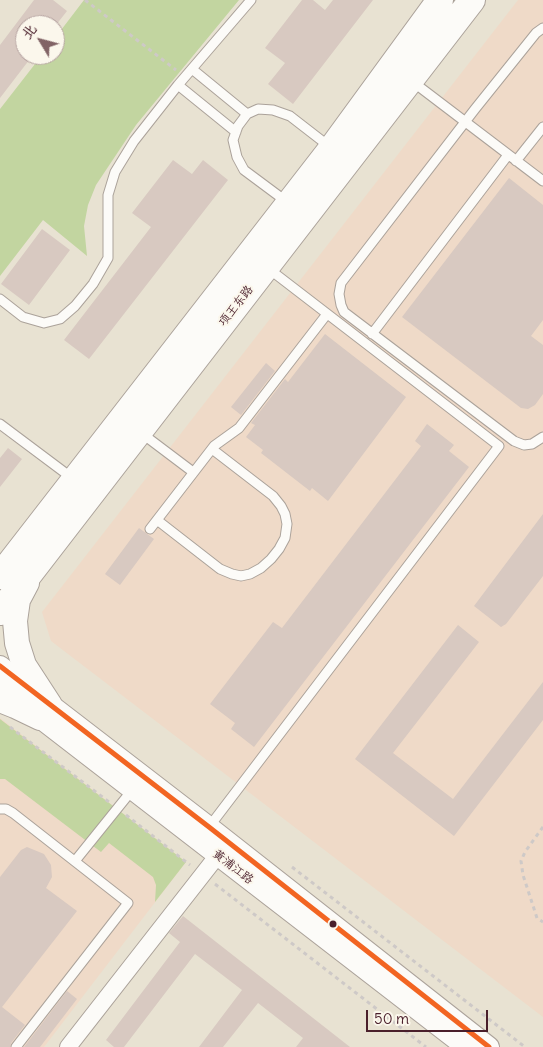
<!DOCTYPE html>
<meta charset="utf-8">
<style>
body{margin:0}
#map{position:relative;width:543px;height:1047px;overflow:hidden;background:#e8e2d2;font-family:Delius,"LXGW WenKai TC",sans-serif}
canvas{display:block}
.north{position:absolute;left:15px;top:15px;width:50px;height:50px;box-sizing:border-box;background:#fbf7ec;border:1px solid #b4a19f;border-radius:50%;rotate:307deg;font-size:14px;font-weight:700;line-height:20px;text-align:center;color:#4a1f2b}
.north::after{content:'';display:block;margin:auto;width:18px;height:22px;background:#816365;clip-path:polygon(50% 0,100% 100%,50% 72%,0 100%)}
.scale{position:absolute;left:366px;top:1010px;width:122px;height:22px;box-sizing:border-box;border:2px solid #4a1f2b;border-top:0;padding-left:6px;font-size:15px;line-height:18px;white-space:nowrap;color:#4a1f2b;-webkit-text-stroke:4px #fbf7ec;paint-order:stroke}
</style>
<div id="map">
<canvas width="543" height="1047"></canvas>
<div class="north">北</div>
<div class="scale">50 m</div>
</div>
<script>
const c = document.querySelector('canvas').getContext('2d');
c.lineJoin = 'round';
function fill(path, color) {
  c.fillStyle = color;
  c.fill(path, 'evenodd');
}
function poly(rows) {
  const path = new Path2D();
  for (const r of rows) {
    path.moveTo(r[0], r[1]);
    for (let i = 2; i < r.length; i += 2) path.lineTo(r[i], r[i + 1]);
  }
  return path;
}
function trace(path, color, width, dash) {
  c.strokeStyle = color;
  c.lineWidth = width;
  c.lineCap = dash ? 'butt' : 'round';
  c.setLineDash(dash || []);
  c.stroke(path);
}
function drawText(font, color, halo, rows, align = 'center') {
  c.font = font + ' Delius,"LXGW WenKai TC",sans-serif';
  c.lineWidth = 4;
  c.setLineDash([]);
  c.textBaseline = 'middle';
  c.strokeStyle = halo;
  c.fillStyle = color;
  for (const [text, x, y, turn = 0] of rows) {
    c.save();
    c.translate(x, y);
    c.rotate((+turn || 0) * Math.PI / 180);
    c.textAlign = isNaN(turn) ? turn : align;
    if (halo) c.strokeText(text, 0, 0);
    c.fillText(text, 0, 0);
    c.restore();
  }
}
fill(poly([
 [518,0,543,0,543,1017,51,641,42,612],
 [0,718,186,862,44,1047,0,1047]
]), '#efdac8');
fill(poly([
 [84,0,239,0,136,125,96,185,88,205,84,226,87,256,43,220,0,276,0,109,42,55,55,55,55,38],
 [0,719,186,862,155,902,156,885,153,877,109,843,101,852,5,779,0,779]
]), '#c2d5a0');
fill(poly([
 [34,0,53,0,67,11,56,25,25,25,25,55,33,55,0,98,0,45],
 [302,0,313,0,325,10,333,0,373,0,293,104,268,84,285,63,265,48],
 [173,160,192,174,203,160,228,180,89,359,64,340,151,227,132,213],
 [509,178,543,205,543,320,531,336,543,345,543,394,535,405,528,409,521,408,402,317],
 [42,229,70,250,29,305,1,284],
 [325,334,406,397,328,501,312,488,310,491,261,453,263,450,246,437,255,425,251,423,285,379,288,382],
 [266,363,275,371,241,415,231,407],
 [427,424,454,445,449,451,469,467,254,747,231,729,235,723,210,704,273,622,282,628,421,446,415,441],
 [8,448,22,459,0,487,0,458],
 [543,514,543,576,506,624,501,627,474,606],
 [139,528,154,539,120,585,105,574],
 [458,625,479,642,393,753,453,799,543,682,543,720,454,836,355,759],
 [27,847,44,854,51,865,52,877,46,888,77,911,2,1007,25,1025,11,1043,10,1047,0,1047,0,877,21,850],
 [183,916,350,1047,296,1047,303,1038,258,1003,223,1047,199,1047,242,990,195,954,124,1047,114,1047,106,1040,180,942,169,933],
 [67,991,77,999,40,1047,24,1047]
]), '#d8c9c1');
const service = poly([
 [543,28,536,33,475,109,341,283,339,294,341,305,344,312,514,441,524,445,532,444,543,437],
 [192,69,247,114],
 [413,82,543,181],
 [178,85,236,132],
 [516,161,543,127],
 [287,202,244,170,237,157,233,140,238,126,247,114,258,109,273,110,290,116,330,147],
 [0,299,23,317,44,323,60,319,75,306,93,284,108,258,108,195,115,172,134,141,178,85,251,0],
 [372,334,508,155],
 [0,424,72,478],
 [140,432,193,472],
 [157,520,220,569,232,574,241,576,250,574,261,568,271,559,279,549,285,538,287,524,285,514,281,506,273,496,212,449],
 [150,529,214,446,239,428,327,314],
 [0,809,6,809,13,813,128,903,16,1047],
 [209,827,499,446,269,269],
 [75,861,133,789]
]);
const minor = poly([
 [68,1047,225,846]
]);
const tertiary = poly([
 [0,666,209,827,489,1047],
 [0,687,466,1047]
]);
const secondary = poly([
 [27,583,18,600,15,621,17,643,24,665,50,705],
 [0,700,15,706,40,718]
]);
const primary = poly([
 [0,576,332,148,440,0],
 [0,612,472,0]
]);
trace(service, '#aba29a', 11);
trace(minor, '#aba29a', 18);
trace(tertiary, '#aba29a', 22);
trace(secondary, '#aba29a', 26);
trace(primary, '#aba29a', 28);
trace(poly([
 [85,0,176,70],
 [10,727,109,802],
 [126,815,190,865],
 [543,827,525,852,521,861,523,875,537,918,543,922],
 [292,867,525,1047],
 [215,884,426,1047]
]), '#cec9c7', 3, [4, 4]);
trace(service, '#fcfbf8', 9);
trace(minor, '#fcfbf8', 16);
trace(tertiary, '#fcfbf8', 20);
trace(secondary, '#fcfbf8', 24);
trace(primary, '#fcfbf8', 26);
trace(poly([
 [0,666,209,827,489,1047]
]), '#f26522', 5);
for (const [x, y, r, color] of [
 [333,924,4.5,"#4a1f2b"]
]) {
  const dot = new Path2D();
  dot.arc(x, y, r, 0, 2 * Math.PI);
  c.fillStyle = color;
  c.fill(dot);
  trace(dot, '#fbf7ec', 2);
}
drawText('12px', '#4a1f2b', '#fbf7ec', [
 ["项王东路",236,306,-52],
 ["黄浦江路",233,867,38]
]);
</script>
